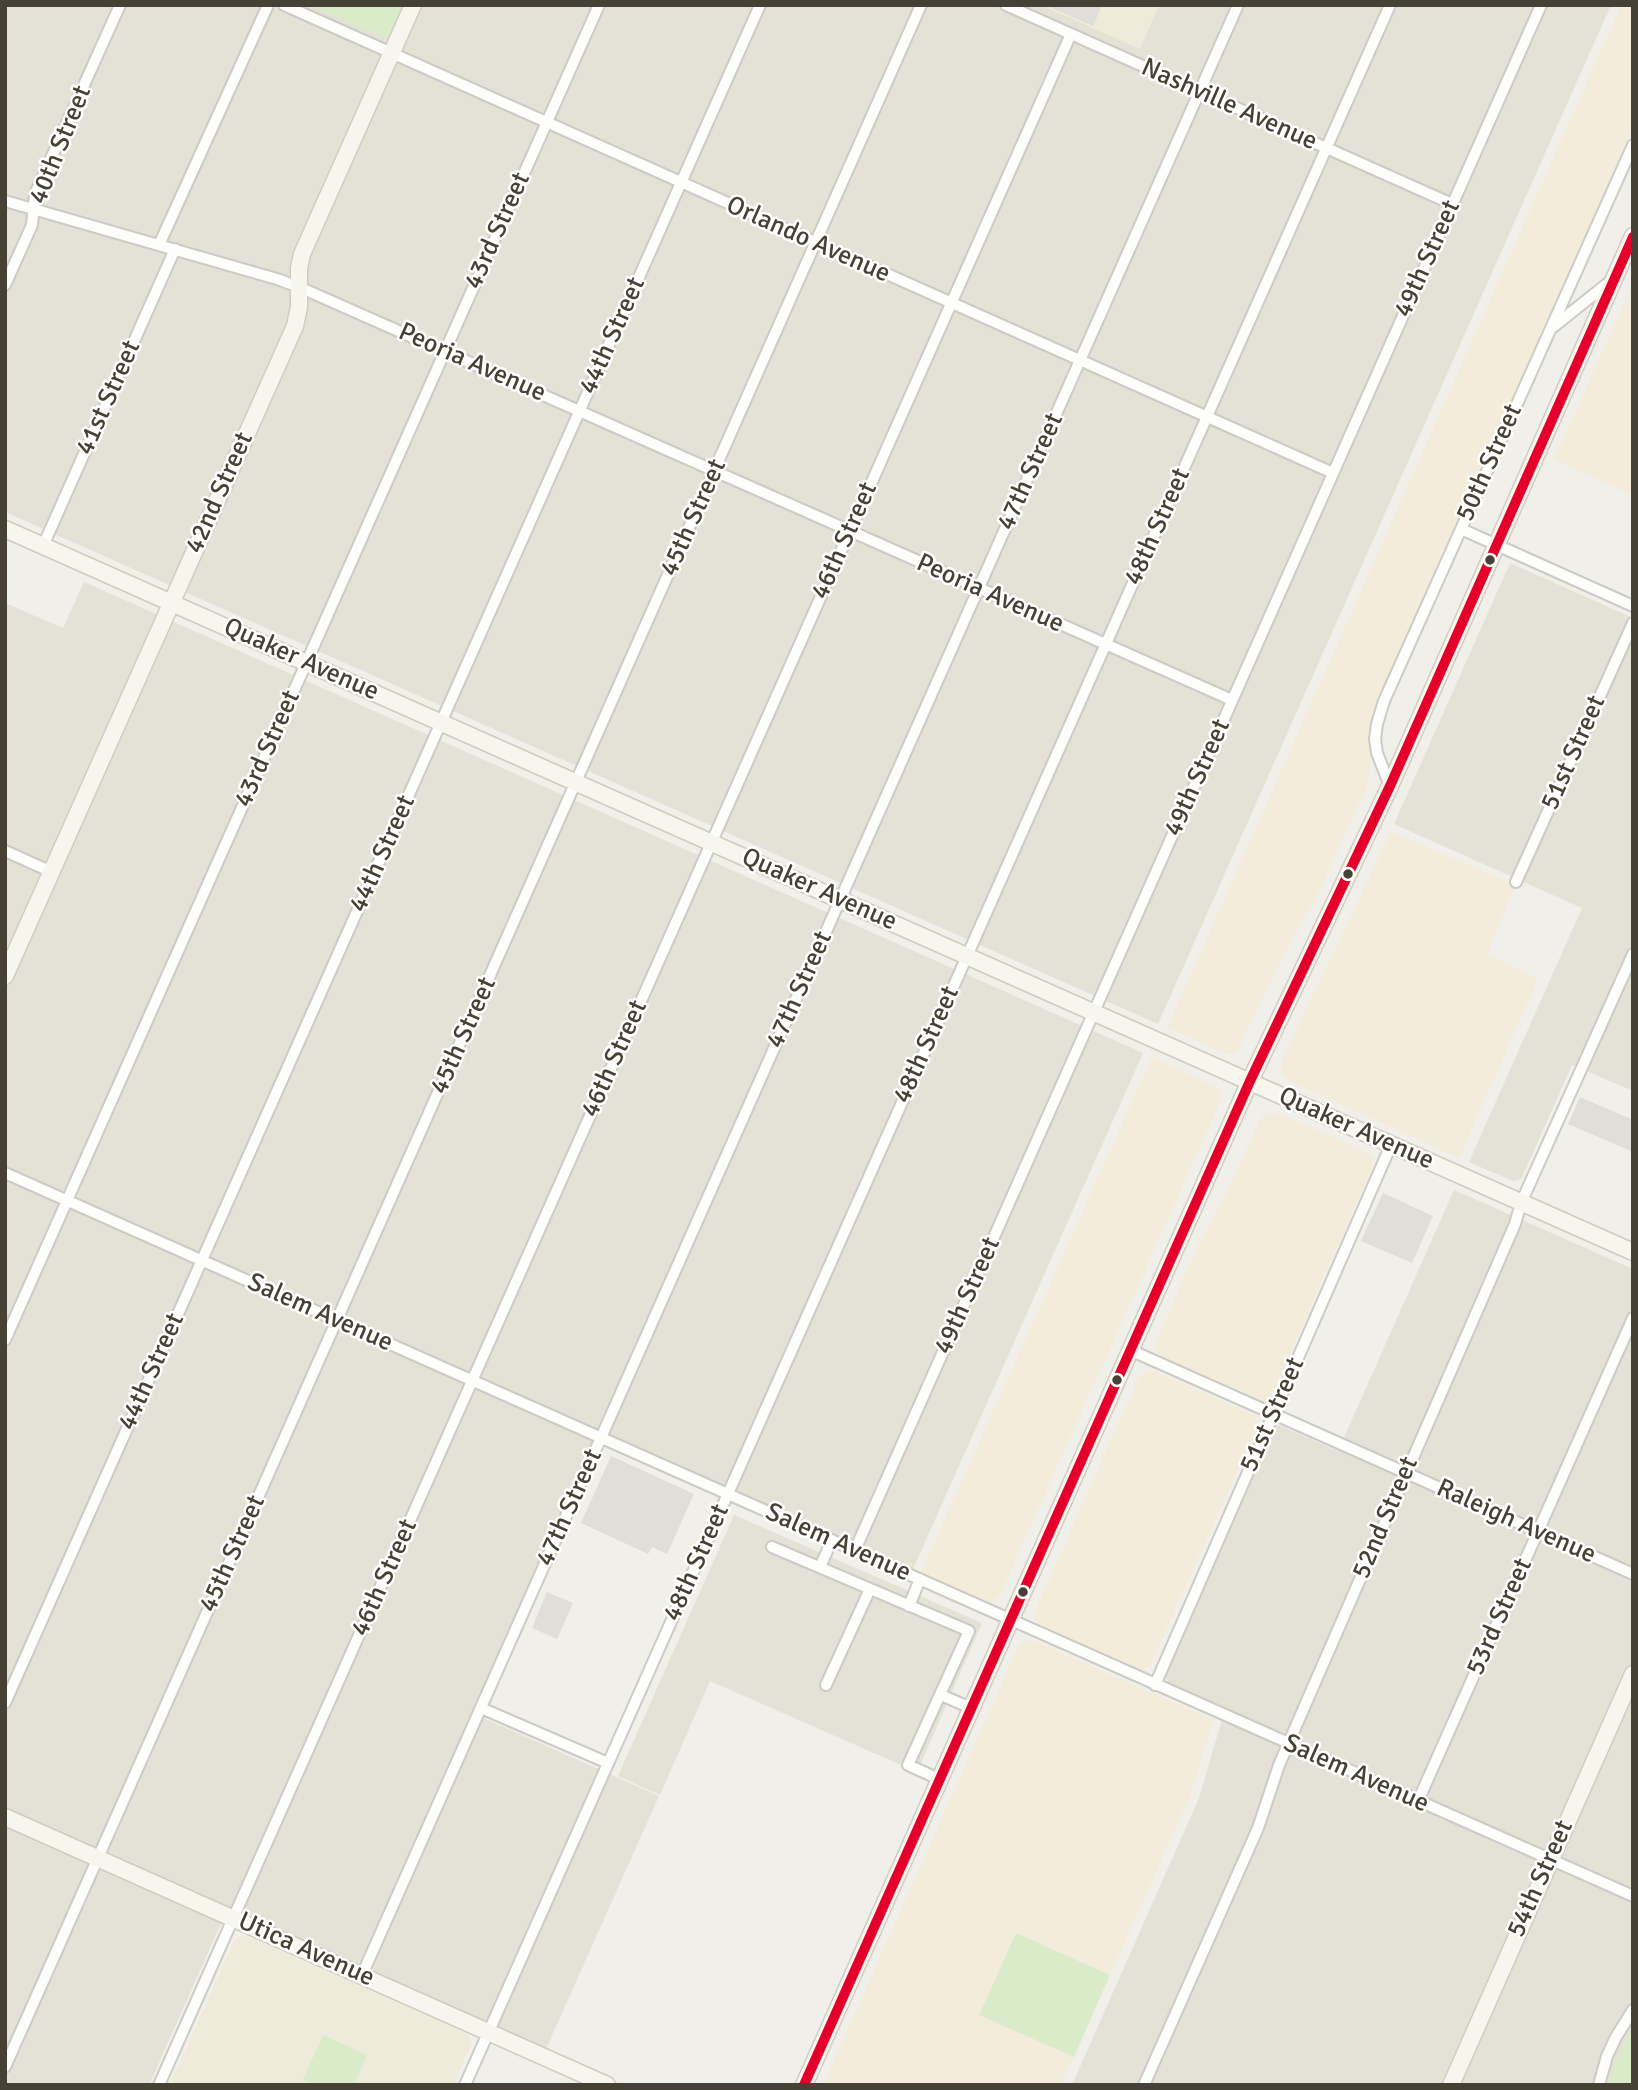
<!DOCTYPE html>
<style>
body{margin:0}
#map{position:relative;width:1638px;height:2090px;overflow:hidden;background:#f0efe9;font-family:Signika,sans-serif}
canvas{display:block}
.frame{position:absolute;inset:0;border:7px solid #454135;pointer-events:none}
</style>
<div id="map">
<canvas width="1638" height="2090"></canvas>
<div class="frame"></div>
</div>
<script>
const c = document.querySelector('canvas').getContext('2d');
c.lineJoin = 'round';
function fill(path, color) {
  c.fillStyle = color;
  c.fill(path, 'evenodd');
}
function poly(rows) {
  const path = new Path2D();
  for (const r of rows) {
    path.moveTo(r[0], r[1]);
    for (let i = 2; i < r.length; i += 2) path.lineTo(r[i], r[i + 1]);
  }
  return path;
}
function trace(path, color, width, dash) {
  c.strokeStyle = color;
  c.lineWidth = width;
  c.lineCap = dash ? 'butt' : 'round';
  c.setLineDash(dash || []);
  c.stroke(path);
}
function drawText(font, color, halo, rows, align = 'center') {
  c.font = font + ' Signika,sans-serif';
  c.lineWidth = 5;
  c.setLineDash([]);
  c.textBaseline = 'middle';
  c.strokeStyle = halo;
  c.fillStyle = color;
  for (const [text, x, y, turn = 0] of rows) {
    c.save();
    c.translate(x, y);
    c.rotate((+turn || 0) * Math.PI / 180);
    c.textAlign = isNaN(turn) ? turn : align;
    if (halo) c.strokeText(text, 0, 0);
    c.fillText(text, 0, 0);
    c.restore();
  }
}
fill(poly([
 [5,5,1611,5,1158,1024,5,512],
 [1510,563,1633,618,1633,1091,1572,1065,1522,1177,1519,1180,1513,1181,1469,1162,1582,908,1394,824],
 [84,582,1143,1053,913,1569,598,1430,472,1713,659,1796,546,2049,228,1908,149,2085,5,2085,5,603,63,628],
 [1454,1190,1633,1269,1633,2085,1072,2085,1199,1798,1221,1723,1227,1709,1170,1684,1166,1678,1166,1671,1276,1424,1338,1451],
 [734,1515,982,1623,917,1772,710,1681,660,1795,618,1776]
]), '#e4e1d6');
fill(poly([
 [1621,5,1633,5,1633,128,1375,708,1369,728,1371,762,1366,789,1319,891,1270,982,1239,1048,1233,1054,1227,1054,1167,1028],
 [1633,284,1633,495,1554,460],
 [1391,832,1515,885,1487,955,1538,979,1459,1158,1289,1081,1281,1073,1281,1062],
 [1152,1057,1214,1086,1219,1091,1220,1102,1000,1595,995,1600,988,1602,921,1572],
 [1271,1113,1283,1115,1367,1152,1372,1157,1374,1164,1271,1396,1264,1401,1160,1356,1154,1347,1198,1245,1227,1192,1259,1121,1264,1115],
 [1146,1371,1154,1371,1254,1415,1258,1424,1151,1664,1147,1668,1141,1670,1038,1624,1033,1616,1138,1379],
 [1027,1640,1032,1640,1213,1720,1191,1794,1110,1975,1016,1933,979,2014,1074,2057,1061,2085,823,2085,1019,1645]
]), '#f3ecdb');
fill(poly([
 [1041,5,1159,5,1140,49],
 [240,1936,247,1936,467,2034,471,2041,470,2047,453,2085,170,2085,234,1941]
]), '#eeebdb');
fill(poly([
 [310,5,403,5,388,39],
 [1016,1933,1110,1975,1074,2057,979,2015],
 [1633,2026,1633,2085,1607,2085,1614,2064],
 [323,2035,367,2055,354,2085,315,2085,303,2080]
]), '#d9ebc9');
fill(poly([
 [1045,5,1102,5,1093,26],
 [1580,1097,1633,1120,1633,1152,1568,1124],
 [1383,1193,1433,1216,1412,1263,1361,1241],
 [611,1456,694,1494,667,1554,652,1547,648,1554,581,1523],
 [547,1592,573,1603,557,1639,532,1628]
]), '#dfded9');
const street = poly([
 [284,5,1333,473],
 [1006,5,1452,204],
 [5,201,277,279,299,287,1232,700],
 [159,245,268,5],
 [5,285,32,225,35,194,120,5],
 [1553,327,1612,280],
 [1461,529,1633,606],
 [43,546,175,249],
 [1390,786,1377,753,1375,739,1377,724,1384,701,1633,145],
 [5,851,52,872],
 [1516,882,1633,623],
 [5,1173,1633,1896],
 [5,1340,599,5],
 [1130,1350,1633,1574],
 [772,1547,969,1631,908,1765,939,1779],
 [855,1550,1541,5],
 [820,1567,832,1540],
 [909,1606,920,1579],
 [826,1685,870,1589],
 [1155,1685,1391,1145],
 [941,1695,971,1708],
 [5,1703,760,5],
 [481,1708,608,1763],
 [1418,1801,1633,1318],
 [362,1975,1238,5],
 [5,2067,921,5],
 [159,2085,1071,34],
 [465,2085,1390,5],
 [1144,2085,1258,1828,1279,1765,1515,1224,1521,1203,1633,954],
 [1599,2085,1607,2056,1616,2037,1633,2010]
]);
const secondary = poly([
 [5,529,1633,1252],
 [5,976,295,326,299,307,299,268,302,254,413,5],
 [5,1817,607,2085],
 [804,2085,1250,1081,1390,786,1633,236],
 [1451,2085,1633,1674]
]);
trace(street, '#cccbc5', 14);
trace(secondary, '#cfccc0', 19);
trace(street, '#fdfdfc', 10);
trace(secondary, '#f6f5ee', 16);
trace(poly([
 [804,2085,1250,1081,1390,786,1633,237]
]), '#e4002b', 10);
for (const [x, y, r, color] of [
 [1490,560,6,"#454135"],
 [1348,874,6,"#454135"],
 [1117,1380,6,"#454135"],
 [1023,1592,6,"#454135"]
]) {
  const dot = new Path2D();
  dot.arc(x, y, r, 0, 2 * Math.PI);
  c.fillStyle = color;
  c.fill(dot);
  trace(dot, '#fff', 2.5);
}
drawText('26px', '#454135', '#fff', [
 ["Nashville Avenue",1229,105,24],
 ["40th Street",61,145,-68],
 ["43rd Street",498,231,-66],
 ["Orlando Avenue",808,240,24],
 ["49th Street",1428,259,-66],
 ["44th Street",613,336,-66],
 ["Peoria Avenue",472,363,24],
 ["41st Street",109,398,-66],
 ["50th Street",1490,463,-66],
 ["47th Street",1031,472,-66],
 ["42nd Street",220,493,-66],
 ["45th Street",694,518,-66],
 ["48th Street",1158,527,-66],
 ["46th Street",845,541,-66],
 ["Peoria Avenue",990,594,24],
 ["Quaker Avenue",301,660,24],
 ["43rd Street",268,749,-66],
 ["51st Street",1574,753,-66],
 ["49th Street",1198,778,-66],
 ["44th Street",383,854,-66],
 ["Quaker Avenue",819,890,24],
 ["47th Street",800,990,-66],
 ["45th Street",464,1036,-66],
 ["48th Street",927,1045,-66],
 ["46th Street",615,1059,-66],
 ["Quaker Avenue",1356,1129,24],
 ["49th Street",968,1296,-66],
 ["Salem Avenue",320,1313,24],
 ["44th Street",152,1372,-66],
 ["51st Street",1273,1415,-66],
 ["47th Street",570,1508,-66],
 ["52nd Street",1386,1518,-67],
 ["Raleigh Avenue",1516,1522,24],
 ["Salem Avenue",838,1543,24],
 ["45th Street",233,1554,-66],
 ["48th Street",697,1563,-66],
 ["46th Street",385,1578,-66],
 ["53rd Street",1500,1617,-66],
 ["Salem Avenue",1356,1774,24],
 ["54th Street",1541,1879,-66],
 ["Utica Avenue",306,1950,24]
]);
</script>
